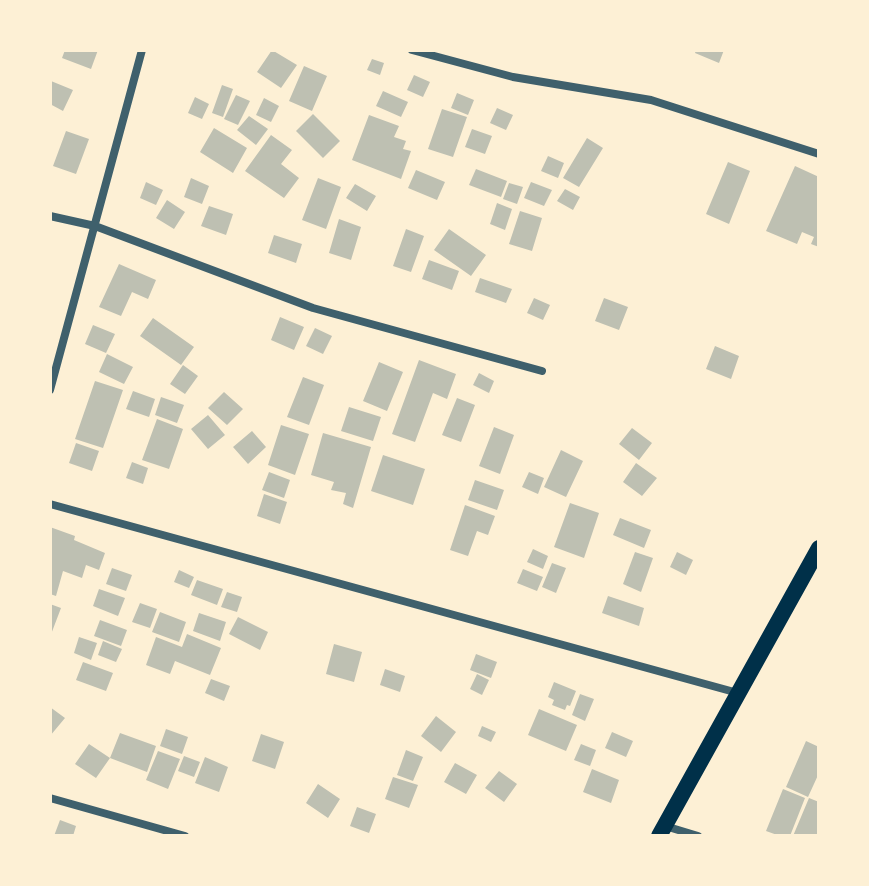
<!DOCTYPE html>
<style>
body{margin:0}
#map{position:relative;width:869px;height:886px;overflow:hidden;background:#fdf0d5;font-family:"PT Sans",sans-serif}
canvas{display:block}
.frame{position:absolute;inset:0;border:52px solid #fdf0d5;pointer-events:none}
</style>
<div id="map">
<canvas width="869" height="886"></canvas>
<div class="frame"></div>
</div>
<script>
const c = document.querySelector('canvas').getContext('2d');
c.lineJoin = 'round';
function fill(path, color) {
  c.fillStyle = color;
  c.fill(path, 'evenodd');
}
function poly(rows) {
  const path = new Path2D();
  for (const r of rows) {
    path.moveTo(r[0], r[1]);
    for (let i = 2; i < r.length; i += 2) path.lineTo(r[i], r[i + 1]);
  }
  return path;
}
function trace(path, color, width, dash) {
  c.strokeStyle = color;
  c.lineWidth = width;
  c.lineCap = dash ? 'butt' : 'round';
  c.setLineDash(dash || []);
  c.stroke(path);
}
fill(poly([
 [65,50,98,50,91,69,62,58],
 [272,50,297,65,281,88,257,72],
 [696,50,724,50,719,63,695,53],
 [372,59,384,63,380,75,367,70],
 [304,66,327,76,312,111,289,101],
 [414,75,430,82,423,97,407,90],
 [51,81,73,90,63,111,50,104],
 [222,85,233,89,223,117,212,113],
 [383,91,408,102,401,117,376,106],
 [457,93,474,100,468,115,451,108],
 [236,95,250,101,238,125,224,119],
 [195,97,209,104,202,119,188,113],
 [264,98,279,106,271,122,256,115],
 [497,108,513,115,506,130,490,123],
 [442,109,467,117,453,157,428,149],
 [313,114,340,141,323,158,296,131],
 [369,115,399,126,394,137,406,141,403,149,411,151,401,179,352,160],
 [249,116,268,129,256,145,237,130],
 [214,128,247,148,233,173,200,152],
 [472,129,492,136,485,154,465,147],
 [66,131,89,139,76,174,53,166],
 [271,135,292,150,281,164,299,178,284,198,245,171],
 [587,138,603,148,579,187,563,178],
 [548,156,564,163,558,178,541,171],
 [728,162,750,171,729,224,706,214],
 [795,166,819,177,819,247,811,244,814,237,802,232,797,244,766,231],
 [476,169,507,181,501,197,469,185],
 [416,170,445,182,437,200,408,188],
 [191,178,209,186,202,204,184,197],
 [318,178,341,187,326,229,302,220],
 [146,182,163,190,156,205,140,198],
 [531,182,552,190,544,206,524,198],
 [509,183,523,187,517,204,503,199],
 [355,184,376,196,367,211,346,198],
 [565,189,580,197,573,210,557,201],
 [167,200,185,212,174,229,156,218],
 [497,203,512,209,505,230,490,224],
 [209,206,233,214,226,235,201,226],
 [520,211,542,218,532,251,509,244],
 [339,219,361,227,351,260,329,253],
 [406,229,424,236,411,272,393,266],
 [449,229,486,255,471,276,434,250],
 [274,235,302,244,296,263,268,253],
 [429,260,459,271,452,290,422,279],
 [119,264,156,280,148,299,132,292,121,316,99,307],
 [480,278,512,289,506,303,475,292],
 [534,298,550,305,543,320,527,313],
 [604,298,628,307,619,330,595,321],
 [280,317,304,327,294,350,271,340],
 [153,318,194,347,181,365,140,336],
 [93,325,115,334,106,353,85,344],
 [315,328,332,336,323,354,306,346],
 [715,346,739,356,731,379,706,369],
 [107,354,133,367,124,384,99,372],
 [419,360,456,374,447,399,433,393,415,442,392,434],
 [379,362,403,372,387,411,363,401],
 [183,365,198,376,185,394,170,384],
 [479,373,494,381,489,393,473,385],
 [303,377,324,385,309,425,287,417],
 [95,381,123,390,103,448,75,439],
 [133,391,155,399,149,417,126,409],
 [224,392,243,409,227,425,208,408],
 [161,397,184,405,177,423,155,415],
 [457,398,475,405,461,442,442,435],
 [349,407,381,417,373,441,341,431],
 [208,415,225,435,208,449,191,429],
 [157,419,183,429,169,469,142,460],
 [281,425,309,434,295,475,268,465],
 [494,427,514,435,500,474,479,466],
 [632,428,652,443,639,460,619,444],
 [252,431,266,447,248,464,233,447],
 [323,433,371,447,353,508,343,504,346,493,331,490,334,482,311,475],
 [76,443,99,451,92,471,69,463],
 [561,450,583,461,566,497,544,487],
 [383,455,425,469,413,505,371,491],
 [132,462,148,468,143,484,126,478],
 [636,463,657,478,642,496,623,482],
 [269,472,290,480,284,498,262,490],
 [529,472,544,478,538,494,522,487],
 [475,480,504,490,497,510,468,500],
 [264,494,287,502,280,524,257,516],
 [570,503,599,513,584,558,554,547],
 [465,505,495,516,488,535,477,531,468,556,450,550],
 [620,518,651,530,644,548,613,535],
 [50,527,75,536,74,540,105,553,99,570,86,565,82,578,63,571,56,596,50,594],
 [533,549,548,556,543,569,527,562],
 [635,552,653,558,641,592,623,584],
 [677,552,693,560,686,575,670,567],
 [552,563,566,568,556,593,542,587],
 [112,568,132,575,126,591,106,584],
 [523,569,543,577,537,591,517,583],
 [179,570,194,577,189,588,174,582],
 [197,580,223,589,217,605,191,595],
 [99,589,125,598,118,616,93,606],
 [227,592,242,597,237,612,221,607],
 [608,596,644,608,639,626,602,613],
 [140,603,157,609,150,628,132,622],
 [50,604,61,608,50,637],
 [160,612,186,622,179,642,152,632],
 [199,613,226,622,220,641,193,631],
 [238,617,268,632,260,650,229,634],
 [100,620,127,630,121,646,94,636],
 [187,634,221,648,210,675,175,661,170,674,146,665,156,637,182,647],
 [79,637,97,643,91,660,74,653],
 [103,641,122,649,116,662,98,655],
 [334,644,362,652,354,682,326,674],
 [476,654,497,662,491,678,470,670],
 [83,662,113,673,106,691,76,680],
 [385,669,405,676,400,692,380,685],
 [477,674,489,680,482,695,470,689],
 [211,679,230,686,224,701,205,693],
 [554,682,576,691,570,706,567,705,565,710,552,705,554,700,548,697],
 [580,694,594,699,585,721,572,715],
 [50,707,65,718,50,736],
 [539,709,577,725,566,751,528,735],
 [436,716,456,732,441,752,421,736],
 [482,726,496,732,491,742,478,736],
 [166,729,188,737,182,754,160,746],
 [612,732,633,741,626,757,605,748],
 [120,733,156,746,147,772,110,758],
 [261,734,284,742,275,769,252,761],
 [806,741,819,747,819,773,808,797,786,787],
 [89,744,110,758,96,778,75,764],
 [581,744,596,750,590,766,574,760],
 [406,750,423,757,413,781,397,775],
 [158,751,180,759,168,789,146,780],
 [184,756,200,762,194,777,178,771],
 [205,757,228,767,219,792,195,783],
 [455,763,477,775,466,794,444,782],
 [592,769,619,780,611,803,583,792],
 [499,771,517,784,504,802,485,788],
 [393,777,418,785,409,808,385,799],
 [318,784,340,799,328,818,306,803],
 [783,789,805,798,790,836,780,836,766,831],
 [809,798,819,802,819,836,793,836],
 [357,807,376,814,369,833,350,826],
 [60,820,76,826,73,836,54,836]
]), '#bec0b2');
trace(poly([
 [412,50,513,77,651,100,819,154],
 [50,216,95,226,313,308,542,371],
 [50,390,142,50],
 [50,504,738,693],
 [50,798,185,836],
 [665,826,698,836]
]), '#3f606c', 8);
trace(poly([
 [659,836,819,548]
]), '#003049', 16);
</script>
